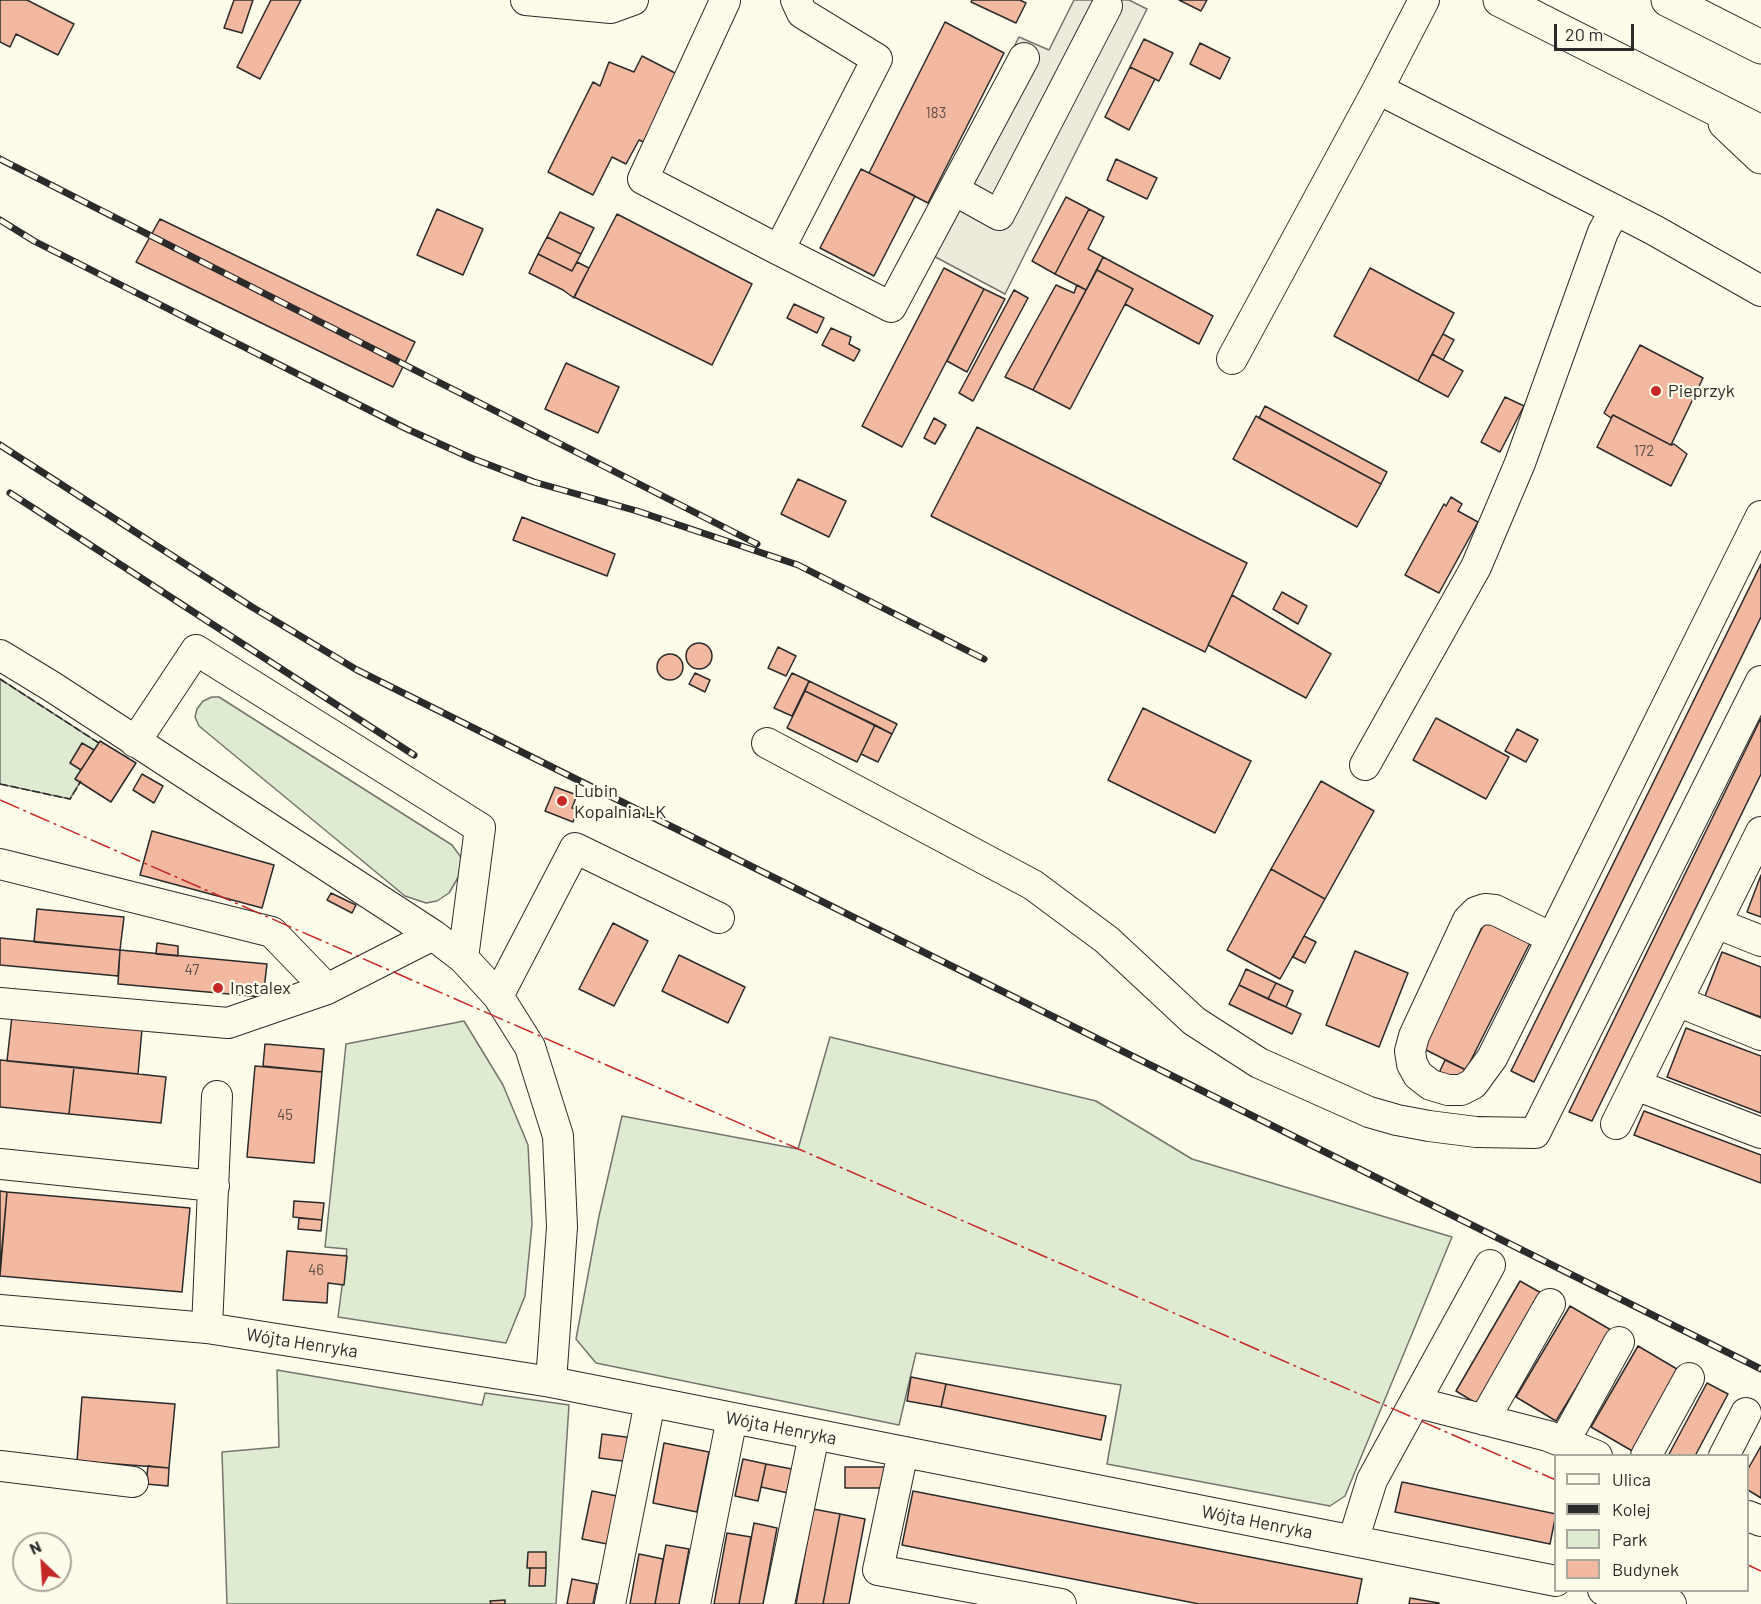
<!DOCTYPE html>
<meta charset="utf-8">
<style>
body{margin:0}
#map{position:relative;width:1761px;height:1604px;overflow:hidden;background:#fdfbea;font-family:Barlow,sans-serif}
canvas{display:block}
.legend{position:absolute;left:1554px;top:1454px;width:195px;height:138px;box-sizing:border-box;background:#fdfbea;border:2px solid #a9a89e;margin:0;padding:8px 10px;list-style:none;font-size:18px;color:#2b2b2b}
.legend li{display:flex;align-items:center;gap:12px;height:30px}
.legend b{width:30px;border:2px solid #a9a89e}
.north{position:absolute;left:12px;top:1532px;width:60px;height:60px;box-sizing:border-box;background:#fdfbea;border:2px solid #a9a89e;border-radius:50%;rotate:335deg;font-size:16px;font-weight:700;line-height:24px;text-align:center;color:#2b2b2b}
.north::after{content:'';display:block;margin:auto;width:21px;height:27px;background:#c62828;clip-path:polygon(50% 0,100% 100%,50% 72%,0 100%)}
.scale{position:absolute;left:1554px;top:24px;width:80px;height:27px;box-sizing:border-box;border:3px solid #2b2b2b;border-top:0;padding-left:8px;font-size:18px;line-height:21px;white-space:nowrap;color:#2b2b2b;-webkit-text-stroke:4px #fdfbea;paint-order:stroke}
</style>
<div id="map">
<canvas width="1761" height="1604"></canvas>
<ul class="legend">
<li><b style="height:8px;background:#fdfbea"></b>Ulica</li>
<li><b style="height:8px;background:#2b2b2b"></b>Kolej</li>
<li><b style="height:16px;background:#deebd1"></b>Park</li>
<li><b style="height:16px;background:#f2b8a0"></b>Budynek</li>
</ul>
<div class="north">N</div>
<div class="scale">20 m</div>
</div>
<script>
const c = document.querySelector('canvas').getContext('2d');
c.lineJoin = 'round';
function fill(path, color) {
  c.fillStyle = color;
  c.fill(path, 'evenodd');
}
function poly(rows) {
  const path = new Path2D();
  for (const r of rows) {
    if (r.length === 3) {
      path.moveTo(r[0] + r[2], r[1]);
      path.arc(r[0], r[1], r[2], 0, 2 * Math.PI);
      continue;
    }
    path.moveTo(r[0], r[1]);
    for (let i = 2; i < r.length; i += 2) path.lineTo(r[i], r[i + 1]);
  }
  return path;
}
function trace(path, color, width, dash) {
  c.strokeStyle = color;
  c.lineWidth = width;
  c.lineCap = dash ? 'butt' : 'round';
  c.setLineDash(dash || []);
  c.stroke(path);
}
function drawText(font, color, halo, rows, align = 'center') {
  c.font = font + ' Barlow,sans-serif';
  c.lineWidth = 4.5;
  c.setLineDash([]);
  c.textBaseline = 'middle';
  c.strokeStyle = halo;
  c.fillStyle = color;
  for (const [text, x, y, turn = 0] of rows) {
    c.save();
    c.translate(x, y);
    c.rotate((+turn || 0) * Math.PI / 180);
    c.textAlign = isNaN(turn) ? turn : align;
    if (halo) c.strokeText(text, 0, 0);
    c.fillText(text, 0, 0);
    c.restore();
  }
}
const green = poly([
 [0,679,102,745,70,799,0,784,0,679],
 [212,697,219,697,452,845,463,860,460,874,449,893,437,901,426,903,405,896,199,726,195,717,197,709,203,701,212,697],
 [464,1021,503,1085,528,1145,532,1224,525,1296,506,1343,338,1317,347,1249,325,1247,346,1044,464,1021],
 [830,1037,1096,1101,1192,1159,1452,1237,1345,1496,1330,1506,1107,1464,1121,1385,916,1353,899,1425,596,1363,576,1339,599,1216,622,1116,798,1149,830,1037],
 [277,1370,482,1405,485,1393,569,1405,556,1604,227,1604,222,1452,279,1447,277,1370]
]);
fill(green, '#deebd1');
trace(green, '#74746e', 1.5);
const parking = poly([
 [1074,0,1129,0,1147,9,1005,294,911,244,1019,37,1049,50,1074,0]
]);
fill(parking, '#eceadb');
trace(parking, '#74746e', 1.5);
const building = poly([
 [0,0,27,0,74,24,58,55,16,34,10,47,0,42,0,0],
 [234,0,253,0,242,33,224,28,234,0],
 [271,0,301,0,260,79,237,67,271,0],
 [972,0,1020,0,1026,3,1016,23,971,2,972,0],
 [1179,0,1207,0,1201,11,1179,0],
 [945,22,1004,53,928,203,869,173,945,22],
 [1144,39,1173,53,1159,81,1130,67,1144,39],
 [1200,43,1230,58,1220,79,1190,64,1200,43],
 [642,56,679,75,646,143,639,140,626,164,612,157,593,195,548,172,593,82,600,86,609,62,634,72,642,56],
 [1130,67,1155,79,1129,130,1105,117,1130,67],
 [1116,159,1157,178,1147,199,1107,180,1116,159],
 [861,169,915,196,874,276,820,248,861,169],
 [1066,197,1089,209,1055,274,1032,261,1066,197],
 [437,209,483,229,463,275,417,255,437,209],
 [1089,209,1104,217,1088,249,1103,257,1086,290,1055,274,1089,209],
 [560,212,594,228,581,254,547,237,560,212],
 [617,214,752,284,712,365,574,297,617,214],
 [160,219,415,342,393,387,136,262,160,219],
 [547,237,581,254,572,271,538,254,547,237],
 [538,254,572,271,577,262,589,268,574,298,563,290,529,273,538,254],
 [1103,257,1213,316,1199,344,1125,304,1133,289,1097,270,1103,257],
 [944,268,984,289,902,447,862,426,944,268],
 [1370,268,1454,313,1418,381,1334,336,1370,268],
 [1097,270,1133,289,1070,409,1033,390,1097,270],
 [1056,285,1074,293,1077,285,1086,290,1033,390,1005,377,1056,285],
 [984,289,1005,299,967,372,947,361,984,289],
 [1014,290,1028,298,973,401,959,393,1014,290],
 [794,304,824,318,817,333,787,318,794,304],
 [831,328,851,337,849,344,860,350,854,361,822,345,831,328],
 [1443,334,1454,340,1443,360,1432,354,1443,334],
 [1640,345,1703,378,1671,445,1613,415,1611,418,1604,413,1640,345],
 [1432,354,1463,371,1448,397,1418,381,1432,354],
 [566,363,619,387,598,433,545,409,566,363],
 [1505,397,1524,406,1500,452,1481,442,1505,397],
 [1265,406,1387,472,1381,484,1259,418,1265,406],
 [1613,415,1671,445,1674,444,1687,454,1671,486,1597,447,1613,415],
 [1256,416,1381,484,1357,527,1233,459,1256,416],
 [934,418,946,425,935,444,924,438,934,418],
 [977,427,1247,563,1205,652,931,516,977,427],
 [798,479,846,501,829,537,781,514,798,479],
 [1451,497,1462,504,1458,511,1478,522,1439,593,1405,575,1444,504,1446,506,1451,497],
 [522,517,615,554,607,576,513,540,522,517],
 [1761,564,1761,617,1534,1082,1511,1071,1761,564],
 [1282,592,1307,606,1298,624,1273,609,1282,592],
 [1232,595,1331,654,1306,698,1208,645,1232,595],
 [699,656,13],
 [778,647,796,656,786,676,768,668,778,647],
 [670,667,13],
 [695,673,710,680,705,692,689,684,695,673],
 [792,673,809,681,792,716,774,708,792,673],
 [809,681,897,724,892,734,805,691,809,681],
 [805,691,875,725,857,762,787,728,805,691],
 [1143,708,1251,761,1215,833,1108,780,1143,708],
 [1436,718,1509,757,1486,799,1413,760,1436,718],
 [1761,718,1761,774,1592,1121,1569,1112,1761,718],
 [875,725,892,734,878,762,861,754,875,725],
 [1517,729,1538,740,1526,762,1505,751,1517,729],
 [100,741,136,763,111,802,75,779,100,741],
 [82,743,94,750,81,770,70,763,82,743],
 [142,774,163,786,154,803,133,790,142,774],
 [1321,781,1374,811,1325,899,1271,869,1321,781],
 [555,787,577,795,572,808,578,810,573,822,545,811,555,787],
 [152,831,274,865,262,908,140,875,152,831],
 [1271,869,1325,899,1280,979,1227,950,1271,869],
 [1761,875,1761,917,1747,912,1761,875],
 [331,893,356,905,352,913,327,900,331,893],
 [37,909,124,917,120,950,34,942,37,909],
 [1487,918,1531,941,1466,1070,1422,1048,1487,918],
 [613,923,648,941,614,1006,579,989,613,923],
 [1304,936,1316,942,1305,963,1293,957,1304,936],
 [0,938,120,950,118,976,0,965,0,938],
 [157,943,178,946,178,956,156,954,157,943],
 [120,950,267,964,263,997,118,984,120,950],
 [1355,951,1408,973,1379,1047,1326,1025,1355,951],
 [1722,952,1761,967,1761,1017,1705,996,1722,952],
 [679,955,745,987,728,1023,662,991,679,955],
 [1246,969,1276,983,1268,999,1239,985,1246,969],
 [1276,983,1293,991,1286,1007,1268,999,1276,983],
 [1239,985,1301,1014,1292,1034,1229,1004,1239,985],
 [12,1016,142,1029,138,1074,7,1061,12,1016],
 [1686,1028,1761,1056,1761,1113,1667,1077,1686,1028],
 [265,1044,324,1049,322,1072,263,1066,265,1044],
 [0,1060,74,1067,69,1114,0,1107,0,1060],
 [1445,1060,1466,1070,1460,1083,1439,1073,1445,1060],
 [255,1066,322,1072,314,1163,247,1157,255,1066],
 [74,1067,166,1077,161,1123,69,1114,74,1067],
 [1644,1111,1761,1155,1761,1183,1634,1135,1644,1111],
 [0,1191,7,1192,0,1269,0,1191],
 [7,1192,190,1208,182,1292,0,1276,7,1192],
 [294,1201,324,1203,322,1220,293,1217,294,1201],
 [299,1218,322,1220,321,1231,298,1229,299,1218],
 [287,1251,347,1256,344,1285,328,1283,327,1303,283,1300,287,1251],
 [1520,1281,1543,1294,1479,1405,1456,1391,1520,1281],
 [1570,1306,1611,1330,1556,1421,1516,1397,1570,1306],
 [1638,1346,1682,1372,1634,1452,1591,1427,1638,1346],
 [911,1377,946,1384,941,1407,907,1401,911,1377],
 [1707,1383,1728,1394,1695,1456,1668,1456,1707,1383],
 [946,1384,1106,1416,1101,1440,941,1407,946,1384],
 [82,1397,175,1404,169,1468,77,1461,82,1397],
 [602,1434,634,1438,630,1462,599,1458,602,1434],
 [664,1443,709,1452,697,1512,653,1503,664,1443],
 [1761,1446,1761,1498,1748,1490,1748,1469,1761,1446],
 [743,1459,766,1464,758,1501,735,1496,743,1459],
 [766,1464,792,1469,788,1493,761,1487,766,1464],
 [148,1466,169,1468,168,1486,146,1484,148,1466],
 [845,1467,894,1467,894,1488,845,1488,845,1467],
 [1402,1482,1556,1514,1550,1544,1395,1512,1402,1482],
 [592,1491,617,1496,607,1544,582,1539,592,1491],
 [913,1491,1362,1579,1357,1604,1199,1604,902,1545,913,1491],
 [813,1509,840,1514,823,1604,796,1604,813,1509],
 [840,1514,865,1519,849,1604,823,1604,840,1514],
 [754,1523,777,1528,763,1604,739,1604,754,1523],
 [727,1533,751,1537,739,1604,714,1604,727,1533],
 [666,1545,689,1549,679,1604,655,1604,666,1545],
 [528,1552,546,1552,546,1568,527,1568,528,1552],
 [639,1554,663,1559,655,1604,630,1604,639,1554],
 [530,1568,546,1568,545,1586,529,1586,530,1568],
 [572,1579,597,1584,593,1604,567,1604,572,1579],
 [1410,1598,1439,1603,1439,1604,1409,1604,1410,1598],
 [505,1600,505,1604,491,1604,490,1601,505,1600]
]);
fill(building, '#f2b8a0');
trace(building, '#2b2b2b', 1.5);
const minor = poly([
 [526,0,611,8,633,0],
 [724,0,725,1,643,179,779,250],
 [796,0,802,13,877,59,779,250,891,307,1024,58],
 [1424,0,1378,89,1654,230,1761,291],
 [954,190,999,215,1107,6],
 [1232,359,1378,89],
 [0,655,51,686,433,935,463,958,498,996,530,1047,558,1136,562,1227,551,1382],
 [135,742,196,650,480,828,463,958],
 [767,743,1033,885,1107,940,1194,1021,1259,1063,1369,1112,1397,1120,1429,1126,1476,1132,1535,1133,1761,681],
 [1365,765,1476,567,1520,463,1603,232,1615,210],
 [0,864,272,932,327,989],
 [1716,923,1761,941],
 [1552,938,1495,910,1485,909,1476,912,1468,920,1414,1036,1410,1051,1412,1064,1418,1075,1431,1085,1448,1090,1461,1090,1473,1084,1492,1058,1552,938,1761,516],
 [498,996,575,848,719,918],
 [1677,1001,1761,1035],
 [0,1003,228,1023,327,989,433,935],
 [1636,1085,1761,1133],
 [1616,1124,1761,832],
 [0,1164,214,1186],
 [0,1310,207,1328,551,1382,1556,1581],
 [207,1328,217,1096],
 [1415,1402,1548,1436,1597,1456],
 [1484,1420,1550,1304],
 [1564,1442,1619,1342],
 [903,1452,878,1570,1061,1604],
 [1646,1456,1689,1378],
 [1724,1456,1746,1413],
 [0,1466,133,1482],
 [1748,1516,1761,1521],
 [1353,1541,1372,1480,1490,1265],
 [1603,1590,1671,1604],
 [610,1604,650,1402],
 [695,1604,732,1418],
 [779,1604,814,1435]
]);
const major = poly([
 [1500,0,1761,132],
 [1668,0,1761,47],
 [1725,123,1761,157]
]);
trace(minor, '#2b2b2b', 32);
trace(major, '#2b2b2b', 35);
trace(minor, '#fdfbea', 30);
trace(major, '#fdfbea', 33);
const rail = poly([
 [0,159,757,544],
 [0,220,34,241,109,279,407,429,471,458,534,482,637,511,798,565,984,659],
 [0,445,252,607,357,670,1761,1369],
 [10,493,414,755]
]);
trace(rail, '#2b2b2b', 7);
trace(rail, '#fdfbea', 4.5, [14]);
trace(poly([
 [0,679,102,745],
 [0,784,70,799,81,781]
]), '#2b2b2b', 1.5, [8, 3]);
trace(poly([
 [0,800,1556,1480],
 [1748,1565,1761,1571]
]), '#c62828', 1.5, [21, 4.5, 3, 4.5]);
for (const [x, y, r, color] of [
 [1656,391,6,"#c62828"],
 [562,801,6,"#c62828"],
 [218,988,6,"#c62828"]
]) {
  const dot = new Path2D();
  dot.arc(x, y, r, 0, 2 * Math.PI);
  c.fillStyle = color;
  c.fill(dot);
  trace(dot, '#fdfbea', 2);
}
drawText('15px', '#5d4e48', null, [
 ["183",936,113],
 ["172",1644,451],
 ["47",192,970],
 ["45",285,1115],
 ["46",316,1270]
]);
drawText('18px', '#2b2b2b', '#fdfbea', [
 ["Pieprzyk",1668,391],
 ["Lubin",574,791],
 ["Kopalnia LK",574,812],
 ["Instalex",230,988]
], 'left');
drawText('18px', '#2b2b2b', '#fdfbea', [
 ["Wójta Henryka",302,1343,9],
 ["Wójta Henryka",781,1428,11],
 ["Wójta Henryka",1257,1522,11]
]);
</script>
